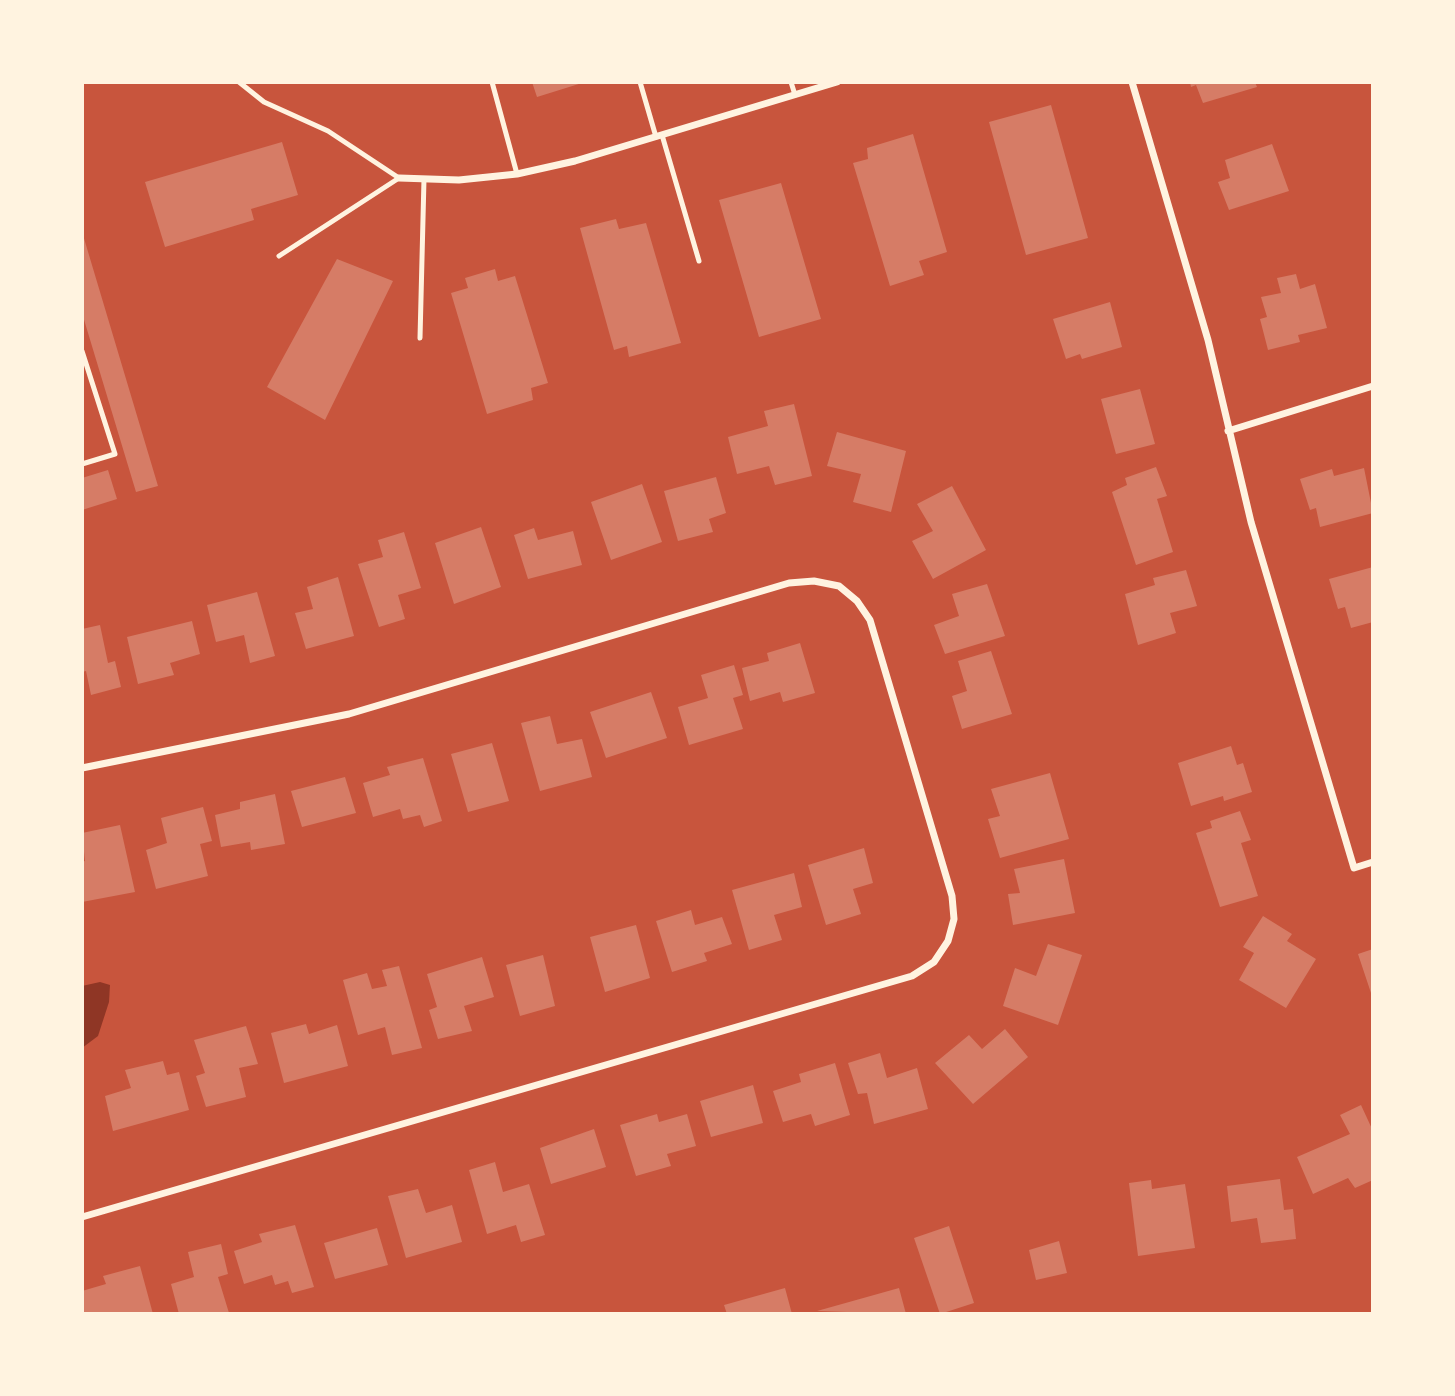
<!DOCTYPE html>
<style>
body{margin:0}
#map{position:relative;width:1455px;height:1396px;overflow:hidden;background:#c8553d;font-family:Montserrat,sans-serif}
canvas{display:block}
.frame{position:absolute;inset:0;border:84px solid #fff3e0;pointer-events:none}
</style>
<div id="map">
<canvas width="1455" height="1396"></canvas>
<div class="frame"></div>
</div>
<script>
const c = document.querySelector('canvas').getContext('2d');
c.lineJoin = 'round';
function fill(path, color) {
  c.fillStyle = color;
  c.fill(path, 'evenodd');
}
function poly(rows) {
  const path = new Path2D();
  for (const r of rows) {
    path.moveTo(r[0], r[1]);
    for (let i = 2; i < r.length; i += 2) path.lineTo(r[i], r[i + 1]);
  }
  return path;
}
function trace(path, color, width, dash) {
  c.strokeStyle = color;
  c.lineWidth = width;
  c.lineCap = dash ? 'butt' : 'round';
  c.setLineDash(dash || []);
  c.stroke(path);
}
fill(poly([
 [100,982,110,985,109,1002,98,1036,82,1048,82,986]
]), '#8f3625');
fill(poly([
 [532,82,582,82,582,83,537,97],
 [1190,82,1255,82,1257,87,1203,103,1196,85,1191,87],
 [1051,105,1088,238,1026,255,989,122],
 [913,134,947,252,919,261,924,275,890,286,853,163,868,159,867,148],
 [282,142,298,195,251,209,254,220,165,247,145,182],
 [1272,144,1289,191,1229,210,1218,182,1230,178,1225,160],
 [781,183,821,319,759,337,719,200],
 [616,219,619,229,646,223,681,343,629,357,627,346,614,350,580,228],
 [83,235,158,486,136,492,82,313],
 [337,259,393,281,325,420,267,387],
 [495,269,498,281,515,276,548,383,531,388,533,400,487,414,451,293,468,288,465,278],
 [1296,274,1300,289,1315,284,1327,328,1298,335,1300,342,1268,350,1260,319,1267,317,1261,297,1281,293,1277,278],
 [1110,302,1122,347,1082,359,1080,354,1066,359,1053,319],
 [1140,389,1155,444,1116,454,1101,399],
 [794,404,812,476,775,485,769,466,737,474,728,437,768,426,764,411],
 [837,432,906,451,891,512,853,502,861,474,827,466],
 [1156,467,1167,496,1157,499,1173,552,1136,565,1112,492,1127,485,1125,478],
 [1364,468,1373,513,1320,527,1316,508,1310,510,1300,479,1332,469,1334,476],
 [108,470,117,499,82,510,82,478],
 [716,477,726,513,709,519,713,532,678,541,664,491],
 [642,484,662,542,611,560,591,502],
 [952,486,986,550,933,579,912,541,933,531,917,504],
 [481,527,501,587,454,604,435,543],
 [534,528,538,540,573,531,582,565,528,579,514,535],
 [404,532,421,588,398,595,405,619,379,627,358,564,383,557,378,540],
 [1373,567,1373,622,1351,628,1345,607,1338,609,1329,579],
 [1186,570,1197,606,1170,613,1176,633,1138,645,1125,594,1155,585,1153,578],
 [338,577,354,636,306,649,295,613,313,609,307,587],
 [987,584,1005,636,945,654,934,625,959,616,952,594],
 [257,592,275,656,250,663,244,635,216,642,207,605],
 [192,621,200,654,170,663,174,675,138,684,127,637],
 [100,625,108,663,115,661,121,687,91,695,86,671,82,672,82,629],
 [800,643,815,693,783,702,780,692,750,701,742,668,769,661,767,653],
 [991,651,1012,714,962,729,952,696,967,691,958,661],
 [734,665,743,695,733,698,743,729,689,745,678,707,708,698,701,675],
 [651,692,667,738,606,758,590,712],
 [550,716,557,744,582,739,592,777,540,791,521,723],
 [492,743,509,801,468,812,451,754],
 [1231,746,1237,765,1243,763,1252,792,1224,801,1223,796,1191,806,1178,763],
 [423,758,442,821,424,827,420,815,403,819,400,809,373,817,363,783,390,775,387,767],
 [1050,773,1069,839,1000,858,988,819,1000,816,991,789],
 [345,777,356,813,302,827,291,791],
 [275,794,285,844,251,850,250,842,221,847,215,815,240,809,240,802],
 [203,807,212,841,200,844,208,876,156,889,146,850,167,843,161,818],
 [1240,811,1251,840,1241,843,1258,896,1220,907,1196,833,1212,828,1210,821],
 [120,825,135,892,82,902,82,862,85,861,82,833],
 [864,848,873,883,853,889,861,914,826,925,808,865],
 [1064,859,1075,913,1013,925,1008,894,1020,893,1014,869],
 [794,873,802,907,774,915,782,940,749,950,732,890],
 [691,910,695,925,722,917,732,944,704,953,707,961,672,972,656,921],
 [1263,916,1292,934,1287,941,1316,959,1286,1008,1239,980,1254,953,1243,947],
 [636,925,650,978,605,992,590,937],
 [1048,944,1082,955,1058,1025,1003,1006,1015,968,1036,976],
 [1373,949,1373,996,1372,996,1358,954],
 [543,955,555,1006,520,1016,506,965],
 [482,957,494,997,464,1006,472,1031,438,1039,429,1010,437,1007,427,974],
 [399,966,422,1048,392,1055,385,1027,358,1035,343,980,367,973,372,989,387,986,382,970],
 [306,1024,309,1034,337,1025,348,1066,284,1083,271,1033],
 [246,1026,258,1064,239,1068,246,1097,206,1107,196,1076,205,1073,194,1040],
 [1005,1029,1028,1057,973,1104,935,1063,969,1035,982,1049],
 [880,1053,887,1078,917,1068,928,1109,874,1124,867,1093,858,1094,848,1063],
 [163,1061,167,1075,179,1072,189,1110,113,1131,105,1096,131,1088,125,1070],
 [835,1063,850,1115,815,1126,811,1114,783,1122,773,1091,801,1082,799,1074],
 [753,1085,763,1123,711,1137,700,1101],
 [1361,1105,1373,1131,1373,1180,1355,1188,1348,1178,1313,1194,1297,1157,1350,1134,1340,1115],
 [657,1114,659,1122,687,1114,696,1146,667,1154,671,1166,636,1176,620,1125],
 [594,1129,606,1167,551,1184,540,1148],
 [495,1162,503,1192,529,1184,545,1235,521,1242,516,1225,487,1234,469,1170],
 [1280,1179,1284,1210,1293,1209,1296,1239,1261,1243,1257,1218,1231,1222,1227,1186],
 [1151,1180,1152,1189,1185,1184,1195,1248,1138,1256,1129,1183],
 [418,1189,426,1213,452,1205,462,1242,406,1258,388,1196],
 [295,1225,314,1287,292,1293,288,1281,275,1285,272,1275,244,1284,234,1251,262,1242,259,1234],
 [949,1226,974,1303,940,1314,914,1238],
 [377,1228,388,1265,335,1279,324,1243],
 [1059,1241,1067,1273,1036,1280,1029,1250],
 [221,1244,228,1274,218,1277,229,1313,179,1314,171,1284,194,1277,188,1252],
 [140,1266,153,1314,84,1314,82,1291,106,1284,103,1276],
 [785,1288,792,1314,727,1314,724,1305],
 [899,1288,906,1314,817,1311]
]), '#d67c66');
trace(poly([
 [239,82,264,102,328,131,399,178,279,256],
 [492,82,517,174],
 [640,82,656,137],
 [791,82,795,95],
 [662,135,699,261],
 [420,338,424,179],
 [82,351,115,454,82,464]
]), '#fff3e0', 5);
trace(poly([
 [1132,82,1208,340,1251,522,1354,868,1373,862],
 [399,178,459,180,517,174,575,161,837,82],
 [1228,431,1373,386],
 [82,768,349,714,789,583,814,581,839,586,857,601,870,620,952,896,954,919,948,941,934,962,912,976,82,1217]
]), '#fff3e0', 7);
</script>
